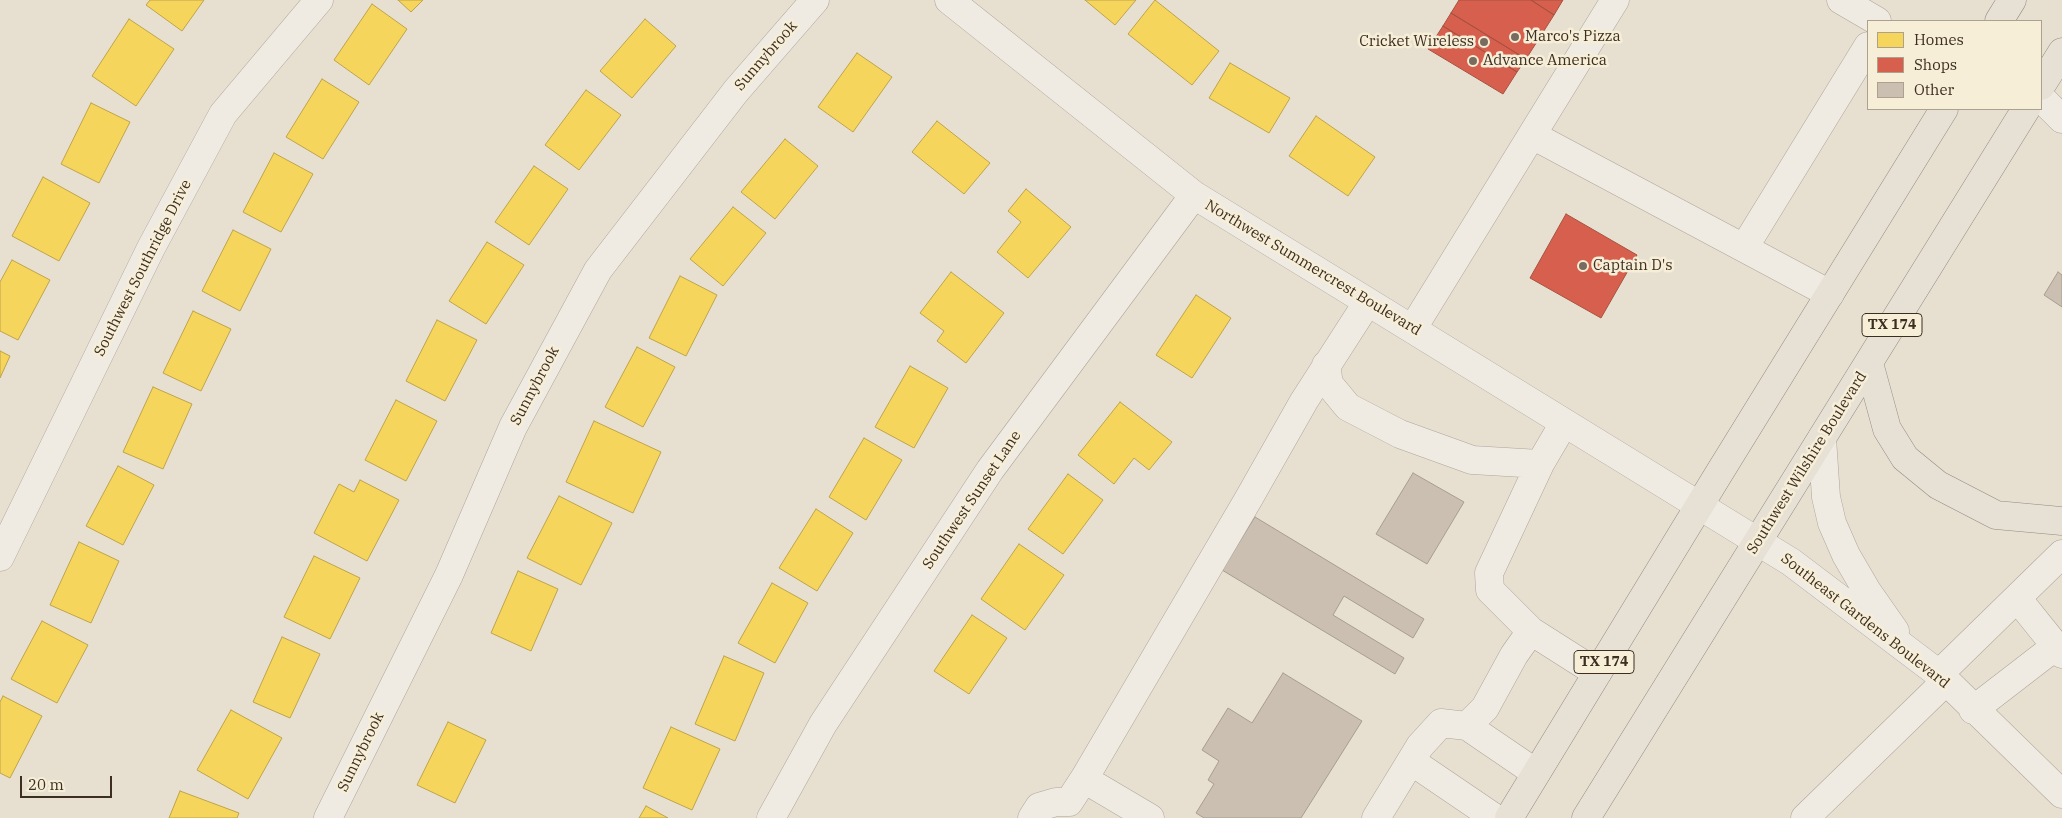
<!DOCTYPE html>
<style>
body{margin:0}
#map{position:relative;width:2062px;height:818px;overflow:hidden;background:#e7e0d1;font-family:"IBM Plex Serif",serif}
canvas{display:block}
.legend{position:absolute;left:1867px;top:20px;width:175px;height:90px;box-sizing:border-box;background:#f7eed8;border:1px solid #ada18e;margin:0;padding:6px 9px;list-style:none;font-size:15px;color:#3d2e20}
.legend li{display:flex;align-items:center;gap:10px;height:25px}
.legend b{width:25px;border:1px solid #ada18e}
.scale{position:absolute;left:20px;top:776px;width:92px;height:22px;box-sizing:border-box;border:2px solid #3d2e20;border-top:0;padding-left:6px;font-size:15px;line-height:18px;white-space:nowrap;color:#3d2e20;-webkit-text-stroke:4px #f7eed8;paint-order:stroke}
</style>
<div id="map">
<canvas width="2062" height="818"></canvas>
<ul class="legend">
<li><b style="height:14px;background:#f6d55c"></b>Homes</li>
<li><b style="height:14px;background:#d6604d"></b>Shops</li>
<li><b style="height:14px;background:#cbbfb2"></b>Other</li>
</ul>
<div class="scale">20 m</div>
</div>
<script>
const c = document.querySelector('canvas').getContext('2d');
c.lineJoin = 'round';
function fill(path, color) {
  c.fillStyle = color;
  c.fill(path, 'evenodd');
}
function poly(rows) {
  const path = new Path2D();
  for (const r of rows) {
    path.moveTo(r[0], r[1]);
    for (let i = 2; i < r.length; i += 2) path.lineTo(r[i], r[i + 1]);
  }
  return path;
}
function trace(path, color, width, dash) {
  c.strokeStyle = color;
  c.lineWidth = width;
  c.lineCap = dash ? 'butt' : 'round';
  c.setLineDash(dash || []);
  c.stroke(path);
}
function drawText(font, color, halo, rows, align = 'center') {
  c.font = font + ' "IBM Plex Serif",serif';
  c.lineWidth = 5;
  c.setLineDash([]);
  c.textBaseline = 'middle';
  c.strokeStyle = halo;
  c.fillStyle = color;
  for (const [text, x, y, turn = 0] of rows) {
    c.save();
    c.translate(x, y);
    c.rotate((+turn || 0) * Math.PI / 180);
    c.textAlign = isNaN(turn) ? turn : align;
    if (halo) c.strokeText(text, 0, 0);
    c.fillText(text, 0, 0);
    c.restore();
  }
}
const homes = poly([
 [150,0,204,0,182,31,146,5,150,0],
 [398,0,423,0,411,12,398,0],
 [1085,0,1136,0,1115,25,1085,0],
 [1155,0,1219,51,1192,85,1128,34,1155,0],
 [372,4,407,29,369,85,334,60,372,4],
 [129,19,174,49,136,106,92,76,129,19],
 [645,19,676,46,632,98,600,71,645,19],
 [857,53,892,77,853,132,818,107,857,53],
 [1230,63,1290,98,1269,133,1209,98,1230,63],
 [322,79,359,102,323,159,286,137,322,79],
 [586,90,621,115,579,170,545,145,586,90],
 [91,103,130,122,99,183,61,164,91,103],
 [1316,116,1375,157,1348,196,1289,156,1316,116],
 [937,121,990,163,964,194,912,152,937,121],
 [785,139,818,166,775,219,741,192,785,139],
 [274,153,313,174,281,232,243,212,274,153],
 [534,166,568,189,529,245,495,222,534,166],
 [43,177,90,203,59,261,12,236,43,177],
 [1026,189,1071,227,1028,278,997,252,1021,222,1008,211,1026,189],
 [733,207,766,233,723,286,690,259,733,207],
 [233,230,271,249,240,311,202,291,233,230],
 [487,242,524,265,486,324,449,301,487,242],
 [12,260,50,280,18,340,0,331,0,282,12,260],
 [951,272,1004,313,966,363,937,341,944,331,920,313,951,272],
 [680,276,717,295,686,356,649,338,680,276],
 [1196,295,1231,318,1192,378,1156,355,1196,295],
 [193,311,231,329,201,391,163,373,193,311],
 [437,320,477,340,445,401,406,381,437,320],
 [637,347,675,367,643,427,605,407,637,347],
 [0,351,10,356,0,378,0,351],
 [910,366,948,388,914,448,875,427,910,366],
 [153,387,192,404,163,469,123,452,153,387],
 [396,400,437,421,406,481,365,460,396,400],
 [1120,402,1172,442,1149,470,1134,458,1114,484,1078,455,1120,402],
 [594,421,661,452,633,513,566,482,594,421],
 [864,438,902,460,866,520,829,497,864,438],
 [118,466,154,485,123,545,86,526,118,466],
 [1068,474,1103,500,1063,554,1028,529,1068,474],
 [360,480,399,500,367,561,314,533,339,484,354,492,360,480],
 [559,496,612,523,581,585,527,558,559,496],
 [816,509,853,533,817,591,779,568,816,509],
 [79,542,119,561,91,623,50,605,79,542],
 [1019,544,1064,575,1025,630,981,599,1019,544],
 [314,556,360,578,330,639,284,617,314,556],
 [518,571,558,589,531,651,491,633,518,571],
 [772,583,808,603,775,663,738,643,772,583],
 [972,615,1007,638,969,694,934,671,972,615],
 [42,621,88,645,57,703,11,679,42,621],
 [282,637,320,654,290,718,253,702,282,637],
 [724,656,764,673,735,741,695,724,724,656],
 [3,696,42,716,10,778,0,773,0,702,3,696],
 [231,710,282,738,248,799,197,770,231,710],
 [448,722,486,740,455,803,417,785,448,722],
 [671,727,720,749,692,810,643,788,671,727],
 [180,791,239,813,237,818,169,818,180,791],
 [646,806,668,818,639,818,646,806]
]);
fill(homes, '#f6d55c');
trace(homes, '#bea34a', 1);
const shops = poly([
 [1459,0,1531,0,1554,15,1526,59,1451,13,1459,0],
 [1531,0,1563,0,1554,15,1531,0],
 [1451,13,1526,59,1517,72,1443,26,1451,13],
 [1443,26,1517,72,1503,94,1428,49,1443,26],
 [1566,214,1637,255,1601,318,1530,278,1566,214]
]);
fill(shops, '#d6604d');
trace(shops, '#a85140', 1);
const building = poly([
 [2058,272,2062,275,2062,307,2044,295,2058,272],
 [1413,473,1464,502,1427,564,1376,534,1413,473],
 [1255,517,1424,619,1413,638,1344,596,1333,615,1404,658,1395,674,1222,570,1255,517],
 [1283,673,1362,721,1301,818,1204,818,1196,813,1214,784,1208,780,1219,761,1202,750,1228,708,1252,723,1283,673]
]);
fill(building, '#cbbfb2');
trace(building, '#a89c90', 1);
const minor = poly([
 [949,0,1194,195,1791,562,1939,674,2062,794],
 [1841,0,1877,21],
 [2041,98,2062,119],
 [1532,135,1830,294],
 [1744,248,1868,46],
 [1413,328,1615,0],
 [1326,365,1329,384,1348,407,1400,434,1472,460,1540,464,1564,423],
 [1822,438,1826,497,1832,523,1846,555,1867,591,1895,631],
 [0,557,151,248,223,114,319,0],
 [2017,598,2062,654],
 [1531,631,1597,673],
 [1939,674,2062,554],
 [1973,710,2056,646],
 [1467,726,1536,773],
 [1411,761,1495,818],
 [1084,779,1150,818],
 [328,818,449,575,513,427,598,270,736,91,815,0],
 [771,818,823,724,990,470,1194,195],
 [1032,818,1039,807,1056,802,1069,802,1084,779,1249,498,1304,401,1367,303],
 [1376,818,1420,746,1441,723,1467,726,1485,708,1514,655,1531,631,1490,590,1489,573,1540,464],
 [1805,818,1946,681]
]);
const major = poly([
 [1999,21,2012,0],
 [2041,86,2062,52],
 [1869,363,1887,429,1905,458,1938,485,1996,515,2062,521],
 [1509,818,1718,475,1944,109],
 [1586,818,2026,109]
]);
trace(minor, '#ada599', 29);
trace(major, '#928b80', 29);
trace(minor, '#efebe3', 28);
trace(major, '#e6e1d4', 28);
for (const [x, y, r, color] of [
 [1515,37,5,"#786c5e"],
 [1484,42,5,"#786c5e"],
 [1473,61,5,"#786c5e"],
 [1583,266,5,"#786c5e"]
]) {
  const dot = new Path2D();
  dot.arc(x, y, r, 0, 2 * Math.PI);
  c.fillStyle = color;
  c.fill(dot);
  trace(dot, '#f7eed8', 2);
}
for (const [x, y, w] of [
 [1892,325,60],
 [1604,662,60]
]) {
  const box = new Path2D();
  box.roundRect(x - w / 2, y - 11.5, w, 23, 4);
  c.fillStyle = '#f7eed8';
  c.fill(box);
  trace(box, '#3d2e20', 1);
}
drawText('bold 14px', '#3d2e20', null, [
 ["TX 174",1892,325],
 ["TX 174",1604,662]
]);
drawText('15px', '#3d2e20', '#f7eed8', [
 ["Marco's Pizza",1525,37],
 ["Cricket Wireless",1474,42,"right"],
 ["Advance America",1483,61],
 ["Captain D's",1593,266]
], 'left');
drawText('15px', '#3d2e20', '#f7eed8', [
 ["Sunnybrook",766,56,-49],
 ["Southwest Southridge Drive",143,268,-63],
 ["Northwest Summercrest Boulevard",1313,268,31],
 ["Sunnybrook",535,386,-62],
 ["Southwest Wilshire Boulevard",1807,463,-58],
 ["Southwest Sunset Lane",972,500,-56],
 ["Southeast Gardens Boulevard",1865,621,38],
 ["Sunnybrook",361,752,-64]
]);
</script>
